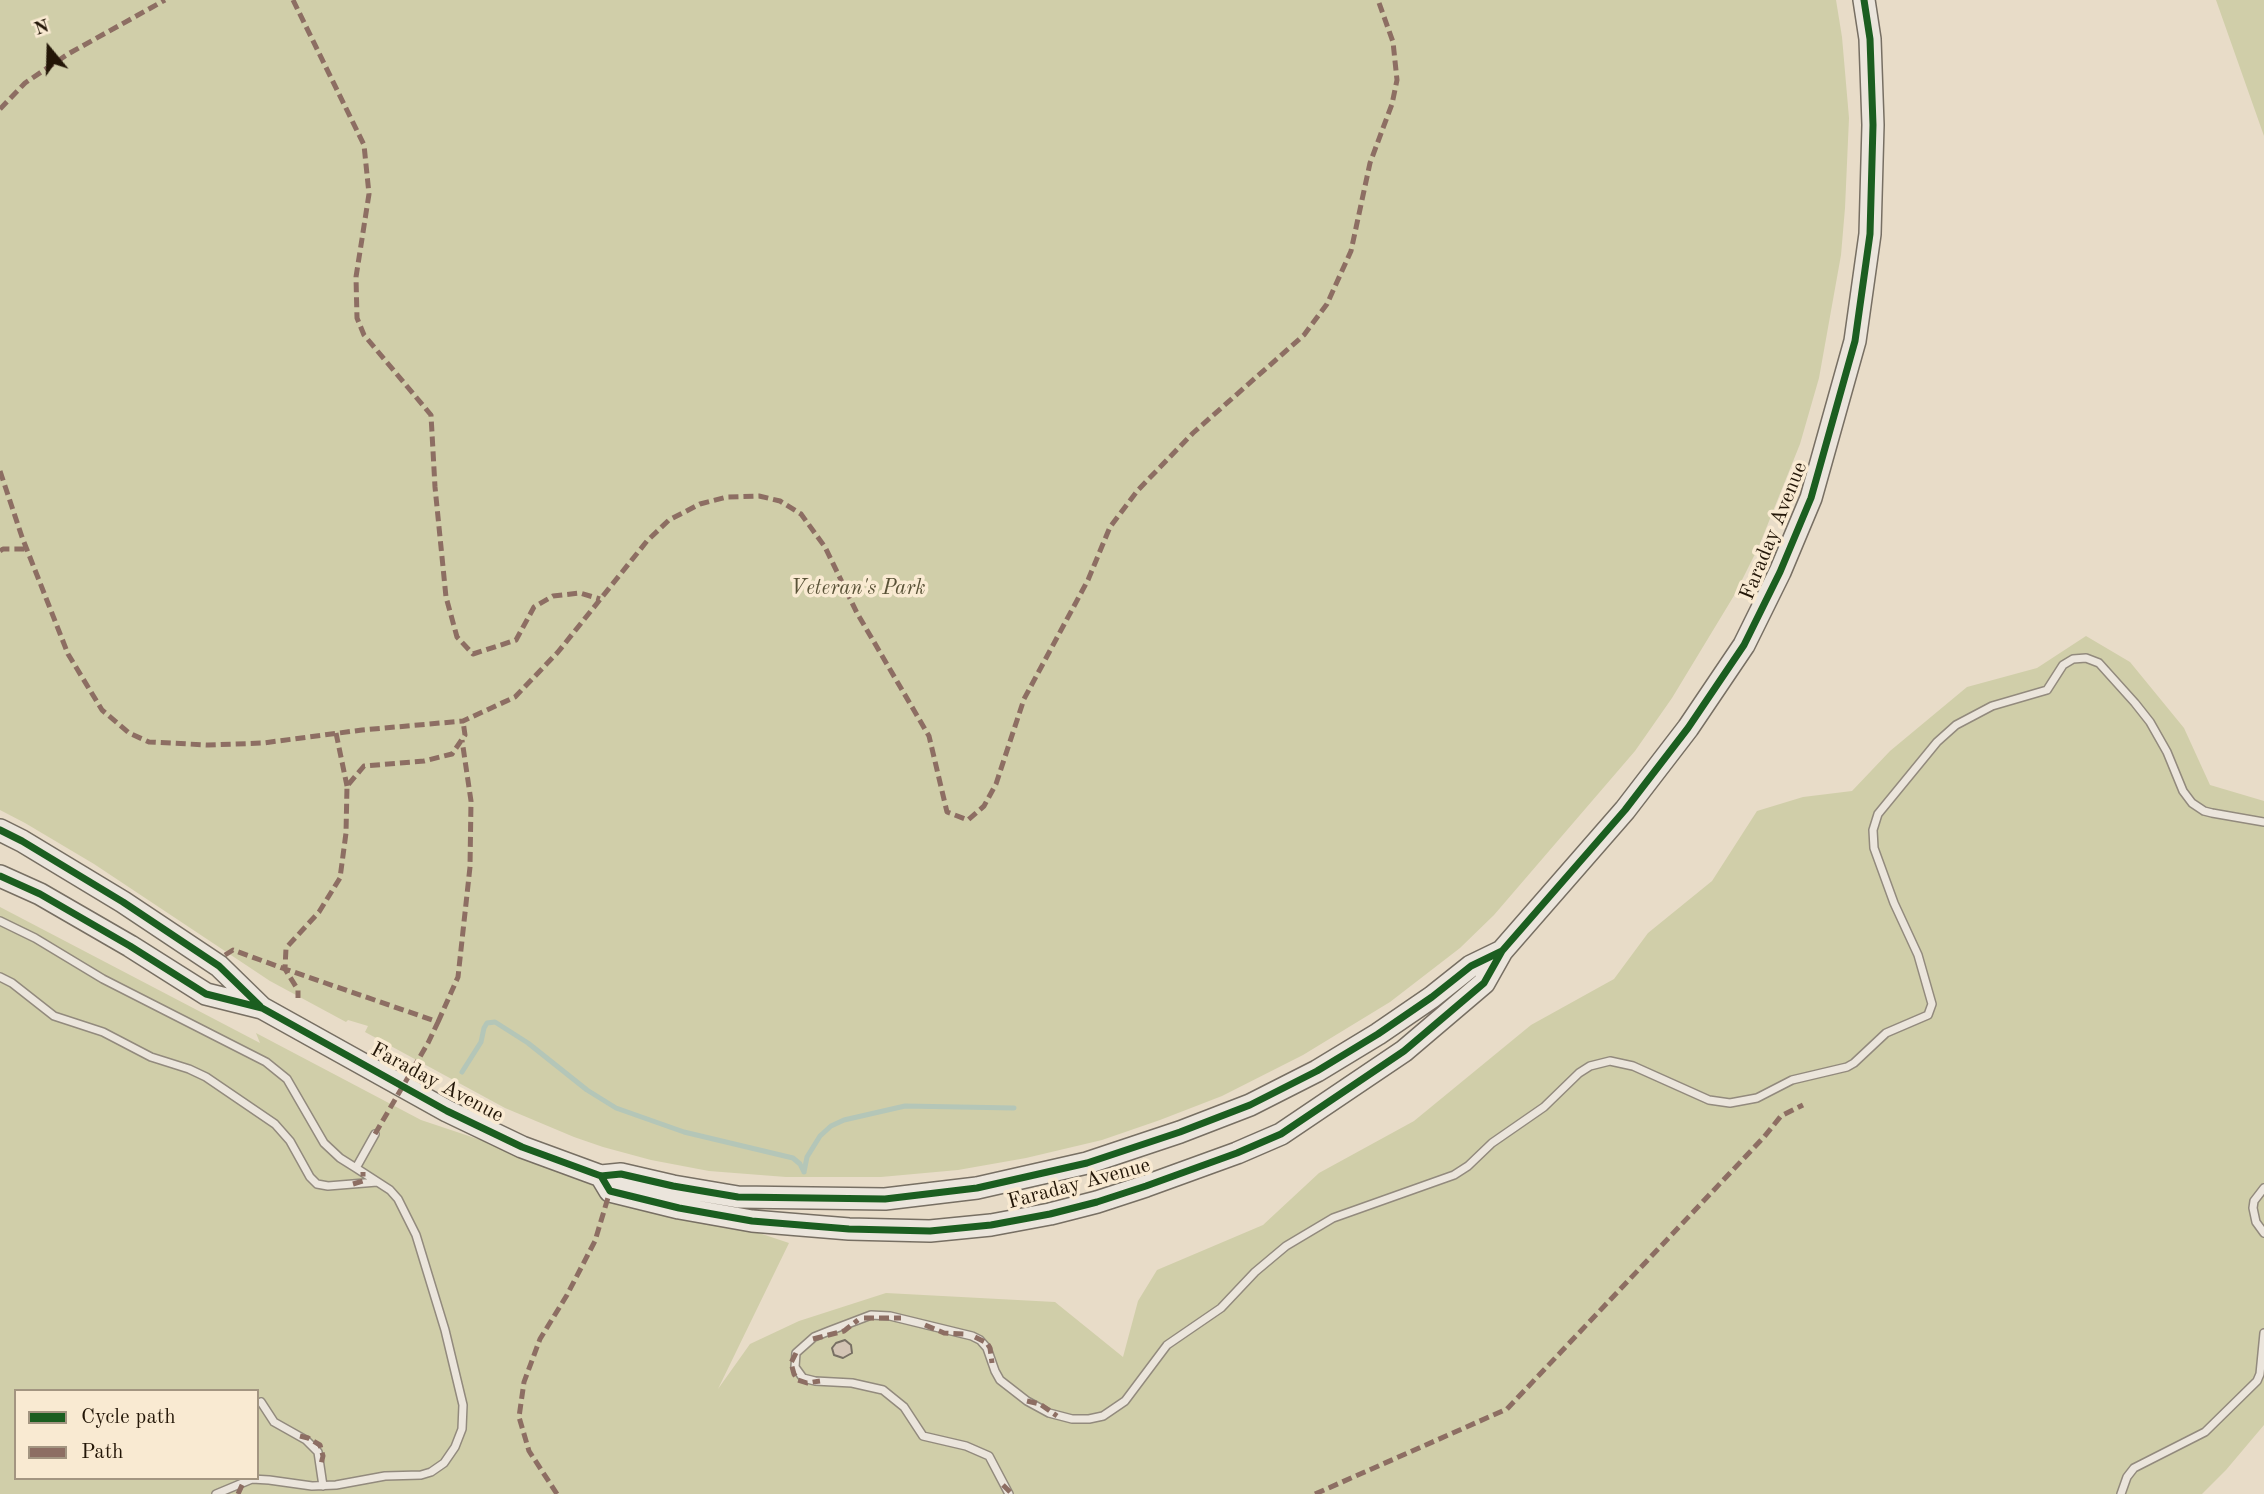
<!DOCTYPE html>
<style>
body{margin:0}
#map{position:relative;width:2264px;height:1494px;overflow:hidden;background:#e8dcc8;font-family:"Old Standard TT",serif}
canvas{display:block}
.legend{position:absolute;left:14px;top:1389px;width:245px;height:91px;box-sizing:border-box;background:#f9ead2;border:2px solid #a39581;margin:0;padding:9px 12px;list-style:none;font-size:21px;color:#231607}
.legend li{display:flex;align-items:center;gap:14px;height:35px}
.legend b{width:35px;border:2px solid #a39581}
.north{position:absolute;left:14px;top:14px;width:70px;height:70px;-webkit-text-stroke:5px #f9ead2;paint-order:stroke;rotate:341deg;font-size:19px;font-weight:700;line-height:28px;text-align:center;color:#231607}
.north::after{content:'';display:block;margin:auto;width:24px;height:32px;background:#231607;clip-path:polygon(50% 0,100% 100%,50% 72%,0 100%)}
</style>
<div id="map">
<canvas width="2264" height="1494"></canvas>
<ul class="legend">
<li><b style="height:9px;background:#1b5e20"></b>Cycle path</li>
<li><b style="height:9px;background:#8d6e63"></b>Path</li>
</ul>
<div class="north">N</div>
</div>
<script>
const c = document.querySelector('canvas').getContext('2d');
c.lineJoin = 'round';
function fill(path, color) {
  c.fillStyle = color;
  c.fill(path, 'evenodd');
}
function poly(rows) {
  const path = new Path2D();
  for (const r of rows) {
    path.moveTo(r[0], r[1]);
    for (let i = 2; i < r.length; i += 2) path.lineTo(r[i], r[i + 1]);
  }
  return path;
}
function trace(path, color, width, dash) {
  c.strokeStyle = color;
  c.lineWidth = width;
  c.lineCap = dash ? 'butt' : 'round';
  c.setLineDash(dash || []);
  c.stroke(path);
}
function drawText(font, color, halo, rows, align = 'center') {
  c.font = font + ' "Old Standard TT",serif';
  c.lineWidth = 7;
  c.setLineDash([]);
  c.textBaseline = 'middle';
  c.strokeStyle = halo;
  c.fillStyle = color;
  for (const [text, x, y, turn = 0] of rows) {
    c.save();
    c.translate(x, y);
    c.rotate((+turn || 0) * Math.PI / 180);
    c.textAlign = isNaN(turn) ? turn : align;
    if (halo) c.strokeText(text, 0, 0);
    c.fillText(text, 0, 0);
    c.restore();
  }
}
fill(poly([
 [0,0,1836,0,1842,37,1849,118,1845,208,1841,255,1819,378,1800,444,1759,546,1735,594,1672,698,1635,751,1494,915,1460,948,1390,1002,1303,1055,1222,1096,1160,1120,1102,1140,1026,1158,958,1170,881,1177,786,1177,709,1171,651,1160,603,1147,574,1137,505,1108,365,1032,368,1026,348,1020,346,1022,270,981,94,864,25,823,0,810],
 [2216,0,2264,0,2264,136],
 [2086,636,2130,662,2184,728,2210,785,2264,801,2264,1425,2226,1470,2202,1494,0,1494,0,907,260,1043,256,1033,421,1120,789,1243,718,1389,750,1344,799,1321,886,1293,1055,1302,1123,1357,1138,1301,1157,1270,1263,1225,1319,1173,1414,1121,1531,1025,1614,979,1648,933,1712,881,1757,811,1803,797,1852,791,1890,751,1967,687,2037,668],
 [16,1391,257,1391,257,1478,16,1478]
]), '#d0cea9');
trace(poly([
 [462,1072,481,1042,484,1028,487,1023,495,1022,528,1043,587,1090,616,1108,684,1132,793,1158,800,1164,804,1172],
 [804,1172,807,1157,820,1136,831,1126,844,1120,905,1106,1014,1108]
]), '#b4c6b8', 5);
const building = poly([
 [845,1340,851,1345,852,1353,843,1358,834,1355,832,1348,836,1343,845,1340]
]);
fill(building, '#d3c4b4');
trace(building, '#776f63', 2);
const service = poly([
 [0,921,35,938,103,979,266,1062,287,1079,324,1143,340,1158,356,1168],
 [0,977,12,983,54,1016,103,1032,151,1057,189,1069,206,1077,275,1124,290,1141,310,1177,317,1184,328,1186,377,1182],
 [2264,1188,2254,1201,2253,1208,2256,1222,2264,1233],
 [261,1402,274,1422,306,1440,318,1452,323,1486],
 [216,1494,252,1479,269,1480,312,1486,336,1485,385,1476,421,1475,431,1472,444,1463,455,1447,462,1429,463,1405,445,1330,416,1235,398,1199,390,1190,356,1168,375,1134],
 [1009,1494,989,1456,966,1446,923,1436,904,1407,883,1390,852,1383,815,1381,803,1378,795,1367,796,1353,814,1337,829,1331,871,1315,890,1316,972,1336,980,1340,987,1348,995,1371,1000,1380,1027,1401,1049,1413,1072,1419,1089,1419,1103,1416,1125,1401,1167,1345,1221,1308,1255,1272,1286,1246,1333,1218,1454,1175,1468,1166,1492,1143,1544,1107,1579,1073,1590,1066,1610,1061,1633,1066,1709,1100,1730,1103,1757,1098,1792,1080,1847,1067,1854,1063,1886,1033,1928,1015,1932,1004,1918,955,1894,903,1874,848,1873,830,1878,814,1937,742,1956,725,1992,706,2047,690,2063,665,2073,659,2086,658,2099,663,2135,703,2150,722,2167,752,2183,791,2192,803,2204,811,2212,813,2264,822],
 [2121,1494,2127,1477,2134,1468,2205,1432,2257,1381,2260,1374,2264,1333]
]);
const secondary = poly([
 [0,830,22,841,123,902,219,966,261,1007],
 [0,876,40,894,130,946,206,994,262,1008,447,1111,522,1147,601,1176,621,1174,673,1186,738,1197,885,1199,977,1188,1087,1163,1180,1132,1250,1105,1317,1071,1378,1034,1432,997,1471,966,1502,951],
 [601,1176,610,1191,679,1208,752,1221,849,1229,930,1231,991,1225,1050,1214,1097,1202,1146,1186,1237,1153,1281,1134,1404,1051,1484,983,1502,951,1625,810,1688,728,1744,645,1780,572,1811,498,1855,341,1870,234,1873,125,1870,39,1864,0]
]);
trace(service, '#928a7d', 10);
trace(secondary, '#776f63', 24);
trace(service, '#ebe5dc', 7);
trace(secondary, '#ebe5dc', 21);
trace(poly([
 [293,0,364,145,369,194,356,277,357,318,364,335,431,415,435,487,446,597,457,637,473,654,516,640,534,607,553,596,580,593,600,599],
 [0,109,25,83,68,54,165,0],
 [0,471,22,537,68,654,102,710,129,733,149,742,208,745,263,743,362,730,463,721,515,697,558,652,647,541,669,520,700,504,727,497,759,496,780,501,801,514,825,547,857,613,929,736,947,812,968,820,984,806,996,784,1024,699,1088,580,1110,527,1138,490,1193,433,1304,335,1327,304,1351,251,1370,163,1392,104,1397,80,1393,42,1378,0],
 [0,551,3,549,26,549],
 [336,733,347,786],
 [225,955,233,950,285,969,298,990,298,998],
 [438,1022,458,977,470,867,471,801,462,740],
 [375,1134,428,1043,438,1022,285,969,286,948,319,912,340,878,346,833,347,786,364,766,424,761,452,754,465,735,463,721],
 [353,1184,363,1181,363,1172],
 [864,1318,901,1318],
 [925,1325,944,1333,964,1334],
 [975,1337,987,1343,990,1348,992,1363],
 [813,1339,844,1331,858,1320],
 [796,1353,791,1363,794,1374,798,1380,807,1383,820,1381],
 [1027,1401,1040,1404,1057,1416],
 [300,1436,308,1438,320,1445,323,1456,321,1464],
 [1003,1485,1012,1494],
 [238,1494,243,1483],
 [557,1494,529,1451,519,1417,524,1382,540,1339,567,1295,595,1241,610,1191],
 [1315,1494,1507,1409,1764,1137,1781,1116,1803,1105]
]), '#8d6e63', 5, [10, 5]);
trace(poly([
 [0,830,22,841,123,902,219,966,260,1006],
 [0,876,40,894,130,946,206,994,262,1008,447,1111,522,1147,601,1176,621,1174,673,1186,738,1197,885,1199,977,1188,1087,1163,1180,1132,1250,1105,1317,1071,1378,1034,1432,997,1471,966,1502,951],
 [601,1176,610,1191,679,1208,752,1221,849,1229,930,1231,991,1225,1050,1214,1097,1202,1146,1186,1237,1153,1281,1134,1404,1051,1484,983,1502,951,1625,810,1688,728,1744,645,1780,572,1811,498,1855,341,1870,234,1873,125,1870,39,1864,0]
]), '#1b5e20', 7);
drawText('21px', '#231607', '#f9ead2', [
 ["Faraday Avenue",1774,531,-68],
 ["Faraday Avenue",437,1083,28],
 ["Faraday Avenue",1079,1184,-15]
]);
drawText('italic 21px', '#595237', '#f9ead2', [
 ["Veteran's Park",858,588]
]);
</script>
